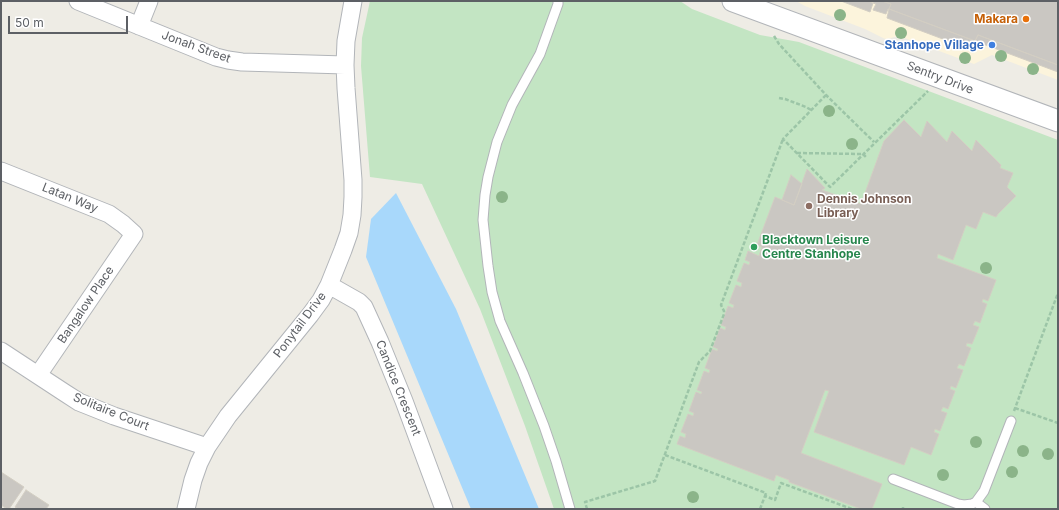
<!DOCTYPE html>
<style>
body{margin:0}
#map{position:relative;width:1059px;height:510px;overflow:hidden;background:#eeece5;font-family:Inter,sans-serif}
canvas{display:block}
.frame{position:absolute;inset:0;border:2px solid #5d6065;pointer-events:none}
.scale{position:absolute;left:8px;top:16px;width:120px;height:18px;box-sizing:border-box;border:2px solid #5d6065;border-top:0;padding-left:5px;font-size:12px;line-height:14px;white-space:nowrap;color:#5d6065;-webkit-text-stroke:3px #fff;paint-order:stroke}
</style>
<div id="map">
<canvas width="1059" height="510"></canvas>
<div class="frame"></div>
<div class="scale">50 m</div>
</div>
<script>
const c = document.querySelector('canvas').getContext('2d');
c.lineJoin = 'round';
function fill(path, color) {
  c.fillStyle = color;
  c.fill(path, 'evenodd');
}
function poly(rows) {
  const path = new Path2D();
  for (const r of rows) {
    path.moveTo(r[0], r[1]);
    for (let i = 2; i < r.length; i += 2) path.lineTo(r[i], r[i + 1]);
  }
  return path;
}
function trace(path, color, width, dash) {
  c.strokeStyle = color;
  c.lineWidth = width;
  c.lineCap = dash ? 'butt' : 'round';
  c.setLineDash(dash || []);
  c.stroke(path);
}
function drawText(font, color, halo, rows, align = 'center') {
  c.font = font + ' Inter,sans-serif';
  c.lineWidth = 3;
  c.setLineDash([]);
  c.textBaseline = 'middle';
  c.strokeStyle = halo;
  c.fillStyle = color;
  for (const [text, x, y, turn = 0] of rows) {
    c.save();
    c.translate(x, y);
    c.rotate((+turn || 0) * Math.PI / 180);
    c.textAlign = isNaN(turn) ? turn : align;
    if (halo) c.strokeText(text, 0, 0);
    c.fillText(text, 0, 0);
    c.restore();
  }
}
fill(poly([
 [796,1,1058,1,1058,80,992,55,974,64,899,36,886,39,883,38,865,29,805,6]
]), '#fcf4dc');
fill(poly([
 [370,1,680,1,692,9,760,35,799,42,1058,140,1058,509,554,509,525,426,480,309,422,184,370,177,361,66,362,38]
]), '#c3e5c3');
fill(poly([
 [396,193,456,309,539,509,471,509,366,257,371,219]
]), '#a8d8fb');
const building = poly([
 [841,1,868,1,873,3,870,12,841,1],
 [874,1,882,1,891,4,889,9,888,9,886,14,873,10,876,4,873,3,874,1],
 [882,1,1058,1,1058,65,978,35,975,41,889,9,891,4,882,1],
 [889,9,975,41,972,50,887,18,889,9],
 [978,35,1058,65,1058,72,975,41,978,35],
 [904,120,921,137,927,121,947,142,952,131,972,151,976,140,1001,165,1000,168,1013,173,1007,187,1016,196,998,214,996,217,983,212,976,229,966,225,953,260,938,254,937,258,996,280,988,301,983,299,982,302,987,304,980,323,975,321,973,325,979,327,972,344,967,343,966,346,971,348,964,366,959,364,957,368,963,370,956,388,951,386,950,389,955,391,948,409,943,407,941,411,947,413,940,431,935,429,934,432,939,434,931,455,911,447,904,465,814,432,829,391,825,390,801,453,882,484,872,509,861,509,789,482,789,480,776,475,774,481,677,444,680,436,685,438,686,434,681,432,688,414,693,416,694,413,689,411,696,392,701,394,702,392,697,390,704,371,709,373,710,370,705,368,712,349,717,351,718,349,713,347,720,328,725,330,726,327,721,325,728,306,733,308,734,305,729,303,736,285,741,287,742,283,737,281,744,263,749,265,750,262,745,260,748,251,759,256,762,247,757,245,775,197,794,205,807,169,825,188,822,190,861,204,884,141,904,120],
 [791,175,802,184,794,205,782,200,791,175],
 [1,472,24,487,9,509,7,509,1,505,1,472],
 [26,490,49,505,46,509,18,509,15,507,26,490]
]);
fill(building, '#cac7c2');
trace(building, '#d3cec3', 1);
const service = poly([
 [558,1,558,4,540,54,512,105,497,142,488,177,485,195,483,220,488,266,492,292,500,321,523,373,544,426,556,461,570,509],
 [893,479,958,504,964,505,972,504,976,502,984,491,1011,421],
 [976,502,985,509]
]);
const minor = poly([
 [78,1,216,57,228,60,242,62,345,65],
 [139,26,149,1],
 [1,171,109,214,123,224,134,234,38,375],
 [329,285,359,302,364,307,380,342,404,401,444,509],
 [1,351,65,393,79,402,114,416,207,447],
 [186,509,193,480,199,463,207,447,228,416,310,315,321,300,329,285,343,250,349,233,352,215,353,197,353,180,346,88,345,65,346,41,353,1]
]);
const tertiary = poly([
 [733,1,1058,121]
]);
trace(service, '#b2b5b9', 11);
trace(minor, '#b2b5b9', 19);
trace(tertiary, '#b2b5b9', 23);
trace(poly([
 [774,36,779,44,826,95,874,142],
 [826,95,783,139,830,187,928,91],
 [779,98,785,99,806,107,811,110],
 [797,153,863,154,867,158],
 [1015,408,1058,423],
 [1014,411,1058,293],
 [665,455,766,493,765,496],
 [587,509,585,502,655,481,699,362,710,351,724,314,724,311,721,305,783,139],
 [760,509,765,496,775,500,781,483,852,509],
 [903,509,903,507]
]), '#9cc5a7', 2.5, [4, 2]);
trace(service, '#fff', 9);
trace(minor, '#fff', 17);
trace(tertiary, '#fff', 21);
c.fillStyle = '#8bb489';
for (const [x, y] of [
 [840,15],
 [901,33],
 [1001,56],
 [965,58],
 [1033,69],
 [829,111],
 [852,144],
 [502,197],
 [986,268],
 [976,442],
 [1023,451],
 [1048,454],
 [1012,472],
 [943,475],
 [693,497]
]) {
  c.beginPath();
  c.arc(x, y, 6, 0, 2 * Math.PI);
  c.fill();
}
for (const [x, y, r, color] of [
 [1026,19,4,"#e8710a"],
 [992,45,4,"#3f7fe0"],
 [809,206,4,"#8d6e63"],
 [754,247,4,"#2e9e5b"]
]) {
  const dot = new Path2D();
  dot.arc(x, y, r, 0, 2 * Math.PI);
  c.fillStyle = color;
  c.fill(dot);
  trace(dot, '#fff', 1.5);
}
drawText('bold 12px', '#c56008', '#fff', [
 ["Makara",1018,19]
], 'right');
drawText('bold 12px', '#366cbe', '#fff', [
 ["Stanhope Village",984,45]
], 'right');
drawText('12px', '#5d6065', '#fff', [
 ["Jonah Street",196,47,20],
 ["Sentry Drive",940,78,21],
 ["Latan Way",70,198,22],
 ["Bangalow Place",86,305,-56],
 ["Ponytail Drive",300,325,-53],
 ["Candice Crescent",398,388,68],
 ["Solitaire Court",111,412,22]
]);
drawText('bold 12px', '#785e54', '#fff', [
 ["Dennis Johnson",817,199],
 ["Library",817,213]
], 'left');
drawText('bold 12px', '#27864d', '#fff', [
 ["Blacktown Leisure",762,240],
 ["Centre Stanhope",762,254]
], 'left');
</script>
